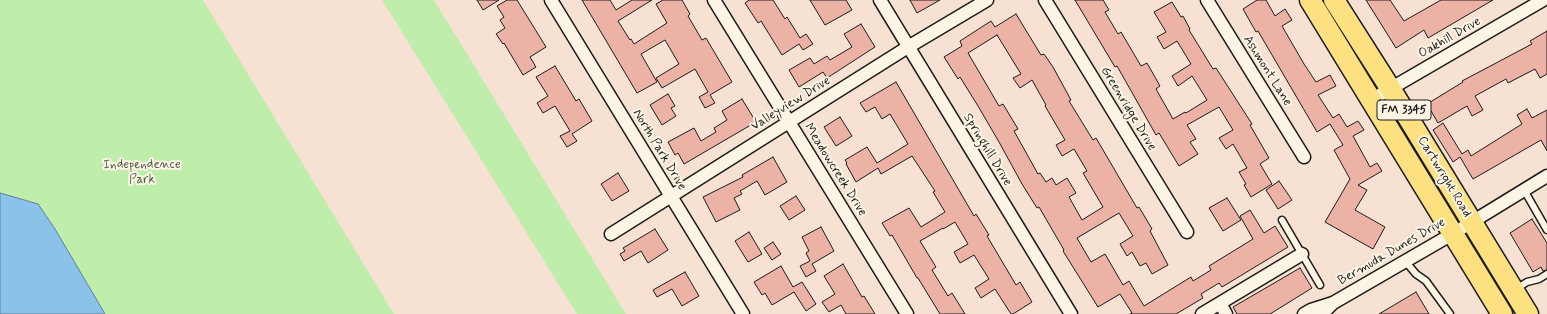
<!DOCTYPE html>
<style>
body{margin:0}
canvas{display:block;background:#f7e1d2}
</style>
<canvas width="1547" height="314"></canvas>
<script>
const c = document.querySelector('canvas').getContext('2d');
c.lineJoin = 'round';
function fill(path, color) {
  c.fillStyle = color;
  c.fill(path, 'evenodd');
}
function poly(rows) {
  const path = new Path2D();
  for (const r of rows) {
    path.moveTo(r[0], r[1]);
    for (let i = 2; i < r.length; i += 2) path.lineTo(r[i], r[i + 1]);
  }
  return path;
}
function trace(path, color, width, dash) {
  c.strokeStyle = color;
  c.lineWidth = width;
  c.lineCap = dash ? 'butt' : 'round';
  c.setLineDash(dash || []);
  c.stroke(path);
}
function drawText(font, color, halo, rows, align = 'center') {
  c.font = font + ' Mynerve,sans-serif';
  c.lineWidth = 4;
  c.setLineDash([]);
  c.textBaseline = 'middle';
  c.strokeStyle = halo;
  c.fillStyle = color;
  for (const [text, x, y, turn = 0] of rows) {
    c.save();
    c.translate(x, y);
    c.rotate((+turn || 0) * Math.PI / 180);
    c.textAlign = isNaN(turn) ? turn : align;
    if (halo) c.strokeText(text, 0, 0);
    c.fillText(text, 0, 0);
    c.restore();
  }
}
fill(poly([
 [0,0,203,0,394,314,0,314],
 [382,0,434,0,626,314,577,314]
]), '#bfeeac');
const water = poly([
 [0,193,38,204,55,229,105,314,0,314,0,193]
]);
fill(water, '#8bc2e9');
trace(water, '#5f8097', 1);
const building = poly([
 [477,0,499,0,483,10,477,0],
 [507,0,517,0,546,47,530,57,536,67,523,75,504,43,503,44,496,34,505,28,500,20,504,17,497,6,507,0],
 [582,0,610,0,616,10,632,0,652,0,618,21,630,40,631,39,634,44,667,23,656,4,663,0,682,0,690,14,688,16,702,40,706,38,732,82,710,95,715,103,705,108,699,97,708,92,695,69,662,88,656,78,679,64,665,40,641,54,657,82,637,93,582,0],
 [749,0,773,0,785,19,787,17,800,38,806,34,813,44,803,50,799,44,782,55,761,21,758,23,745,3,749,0],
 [810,0,846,0,852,10,825,25,810,0],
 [910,0,940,0,917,13,910,0],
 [1075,0,1103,0,1109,10,1105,12,1118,34,1121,32,1141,66,1147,63,1160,86,1156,89,1173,119,1185,112,1186,113,1207,100,1192,76,1178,86,1172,76,1191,64,1177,41,1164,49,1157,37,1166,32,1154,12,1172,2,1181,17,1183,16,1190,29,1189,30,1213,69,1216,68,1252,124,1250,125,1269,158,1260,164,1272,184,1251,197,1244,185,1246,184,1239,172,1247,168,1233,144,1226,149,1219,138,1233,130,1219,107,1187,125,1196,139,1190,142,1198,154,1179,166,1159,133,1156,135,1117,66,1115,67,1075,0],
 [1257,0,1266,0,1275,16,1285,9,1292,20,1282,26,1304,64,1316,82,1330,75,1336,86,1318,95,1333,118,1339,114,1347,127,1358,121,1364,130,1353,136,1370,167,1377,163,1382,171,1358,185,1367,190,1355,210,1385,227,1373,249,1325,222,1350,179,1334,150,1343,145,1330,124,1317,132,1258,31,1256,32,1243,9,1257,0],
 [1366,0,1390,0,1404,21,1441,0,1493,0,1428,38,1424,30,1396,48,1366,0],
 [1016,14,1041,55,1044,54,1053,67,1071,100,1069,101,1093,140,1096,138,1137,208,1139,207,1152,229,1150,231,1168,265,1152,274,1146,263,1140,266,1132,252,1127,256,1120,244,1133,236,1119,213,1077,238,1091,262,1105,254,1123,285,1129,281,1144,306,1191,277,1193,281,1211,270,1209,266,1253,239,1240,216,1250,210,1264,233,1275,226,1288,247,1222,287,1219,283,1201,294,1203,298,1176,314,1130,314,1132,313,1120,294,1098,307,1063,251,1064,250,1039,207,1037,208,1022,184,999,142,978,106,960,77,958,79,944,57,962,46,960,41,991,21,995,27,1016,14],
 [997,35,1021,74,1013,78,1020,88,1032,80,1046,105,1045,106,1065,140,1056,145,1062,156,1074,149,1087,171,1083,173,1103,207,1082,220,1069,197,1076,193,1067,178,1056,185,1052,178,1046,182,1040,173,1038,174,1014,131,1018,129,1003,104,999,106,968,53,997,35],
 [861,24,875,47,827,78,823,72,799,87,789,70,810,58,814,64,827,56,830,60,852,47,844,34,861,24],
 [1547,31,1547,74,1540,78,1535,69,1508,83,1506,79,1475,96,1483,110,1472,116,1467,106,1438,123,1427,104,1463,82,1462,81,1532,44,1530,41,1547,31],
 [555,66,576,101,579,99,592,121,572,134,577,141,567,147,560,136,570,131,555,106,543,113,537,103,548,96,536,77,555,66],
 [896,82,974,216,976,214,989,235,987,236,1016,285,1020,282,1032,302,1013,314,1011,314,995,289,981,298,975,288,989,279,974,255,960,263,954,252,968,244,955,222,943,229,943,228,920,241,936,267,932,270,948,296,952,293,965,314,940,314,918,278,917,278,892,235,890,236,882,223,909,208,921,227,945,212,933,192,935,191,912,156,881,174,878,168,856,182,846,164,847,163,845,160,867,147,877,163,908,144,890,114,882,119,875,107,866,112,860,103,896,82],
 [668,94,675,106,671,108,676,116,662,125,650,105,668,94],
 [742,99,756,122,684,164,678,153,675,155,668,142,694,128,701,141,716,132,714,128,727,120,722,111,742,99],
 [1527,109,1532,118,1547,110,1547,151,1541,140,1473,179,1460,157,1453,162,1433,130,1443,123,1462,154,1468,150,1471,156,1522,124,1517,115,1527,109],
 [840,117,852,136,836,146,824,127,840,117],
 [773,157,787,182,765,195,757,181,740,191,742,194,734,198,740,210,716,222,703,197,743,177,742,175,773,157],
 [618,173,629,191,612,201,601,184,618,173],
 [1279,181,1292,200,1278,209,1266,190,1279,181],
 [796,196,805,210,789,220,780,206,796,196],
 [1227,198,1241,220,1223,231,1209,208,1227,198],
 [1532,219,1547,243,1547,270,1543,271,1541,267,1533,272,1510,233,1532,219],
 [821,227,834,251,812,264,816,271,806,277,800,266,810,261,806,253,809,251,802,237,821,227],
 [655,229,668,250,648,263,641,251,624,261,620,254,625,251,623,248,655,229],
 [749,232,762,254,748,262,735,241,749,232],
 [773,242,781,254,772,260,764,248,773,242],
 [843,264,862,297,864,296,875,314,846,314,841,305,829,312,822,302,835,294,824,276,843,264],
 [781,266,793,287,802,282,816,304,806,311,794,292,772,305,765,293,762,295,754,282,781,266],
 [1300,268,1312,288,1270,314,1237,314,1233,307,1300,268],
 [685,272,699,296,682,306,672,289,657,297,653,290,685,272],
 [1416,292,1429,314,1379,314,1416,292]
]);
fill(building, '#ebb2a5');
trace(building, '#1c1c1c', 1);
const service = poly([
 [1524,190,1547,230],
 [1282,220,1320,285],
 [1405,261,1416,274,1426,281,1450,314],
 [1516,289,1527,282,1539,279,1547,274]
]);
const minor = poly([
 [551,0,743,314],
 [714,0,907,314],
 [880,0,1071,314],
 [1045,0,1187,232],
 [1207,0,1304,157],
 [1371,100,1543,0],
 [611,234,908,47,987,0],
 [1220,303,1226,314],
 [1333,303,1454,233,1547,176],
 [1202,314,1302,254],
 [1304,314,1311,310,1333,303,1322,314]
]);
const primary = poly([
 [1310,0,1502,314],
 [1334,0,1390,88,1528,314]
]);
trace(service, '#1c1c1c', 9);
trace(minor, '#1c1c1c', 15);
trace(primary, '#1c1c1c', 23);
trace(service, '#fcf5e5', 6);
trace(minor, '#fcf5e5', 12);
trace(primary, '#fde080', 20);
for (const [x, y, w] of [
 [1404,110,54]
]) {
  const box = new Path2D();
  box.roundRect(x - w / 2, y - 10, w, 20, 3);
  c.fillStyle = '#fcf5e5';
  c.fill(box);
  trace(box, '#1c1c1c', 1);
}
drawText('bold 12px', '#1c1c1c', null, [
 ["FM 3345",1404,110]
]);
drawText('13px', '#1c1c1c', '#fcf5e5', [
 ["Oakhill Drive",1450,38,-30],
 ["Ashmont Lane",1267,71,58],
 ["Valleyview Drive",791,104,-32],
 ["Greenridge Drive",1128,109,59],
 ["North Park Drive",659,150,59],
 ["Springhill Drive",987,150,59],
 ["Meadowcreek Drive",835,170,58],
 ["Cartwright Road",1444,177,59],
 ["Bermuda Dunes Drive",1392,252,-30]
]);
drawText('13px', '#4d5b47', '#fcf5e5', [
 ["Independence",142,165],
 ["Park",142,180]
]);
</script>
